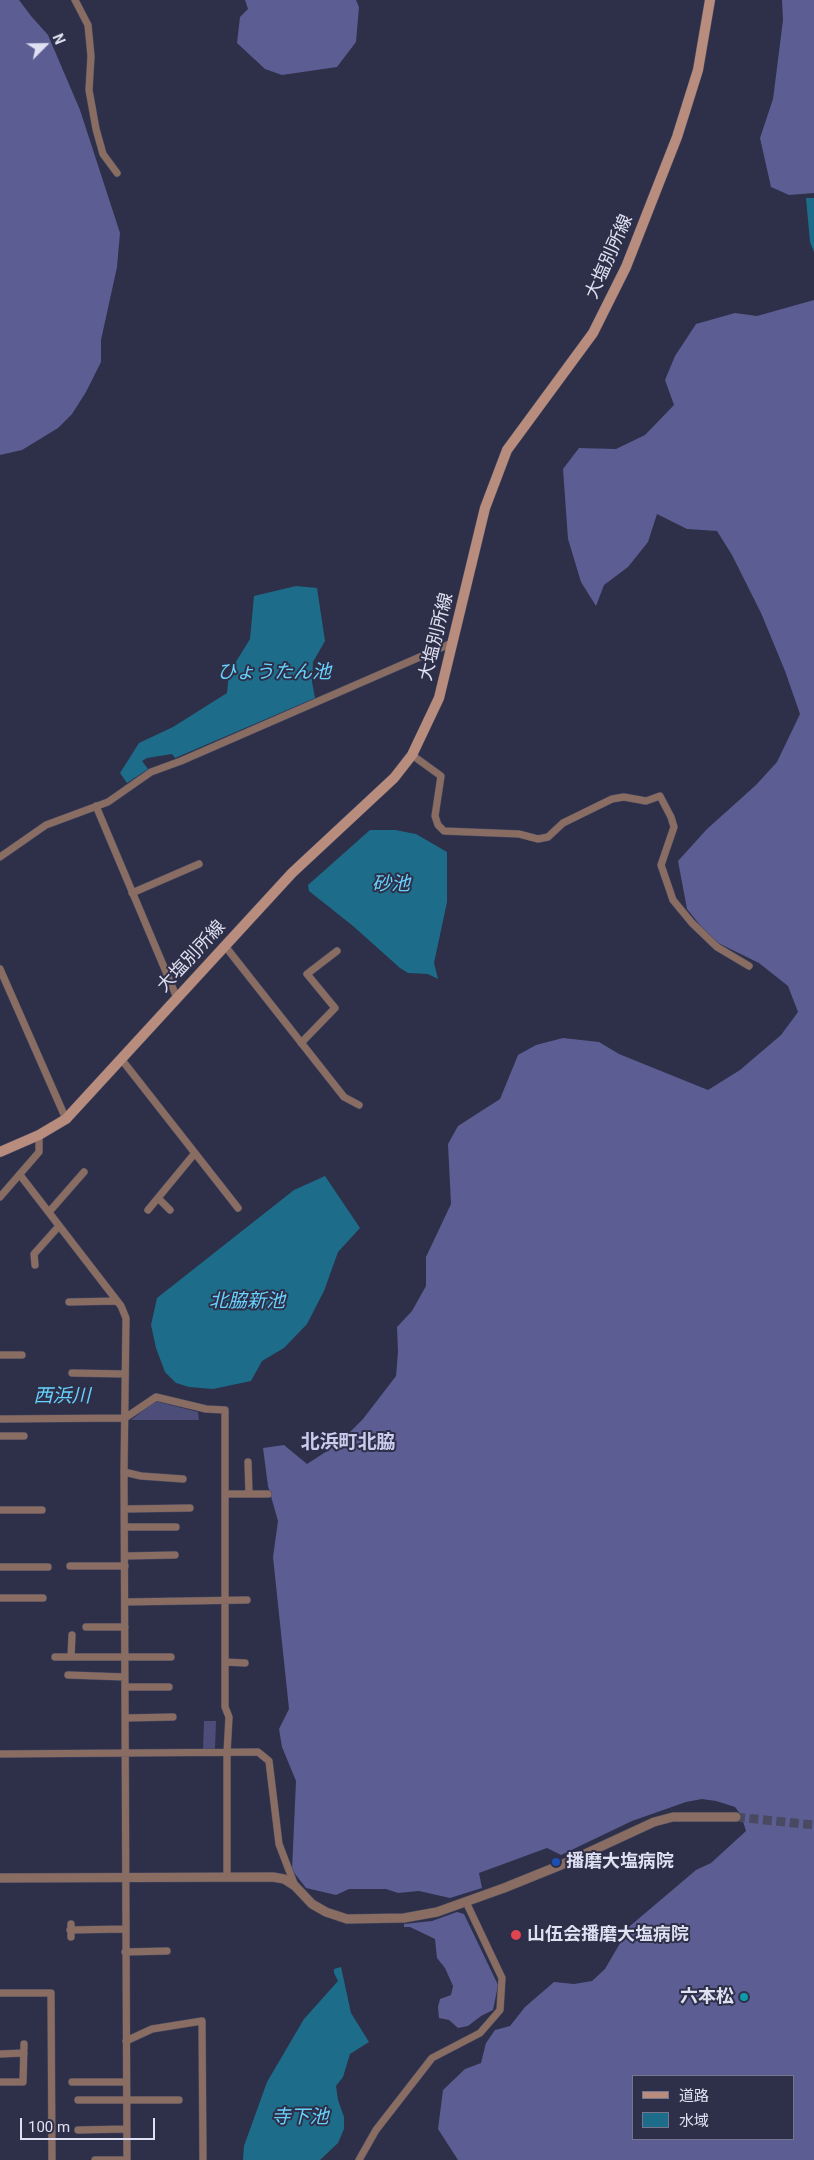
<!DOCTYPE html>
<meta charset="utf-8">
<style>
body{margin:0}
#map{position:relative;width:814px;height:2160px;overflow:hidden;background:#2e2f48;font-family:Roboto,"Noto Sans JP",sans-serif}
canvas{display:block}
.legend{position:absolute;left:632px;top:2075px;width:162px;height:65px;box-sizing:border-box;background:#2e2f48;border:1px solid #75768c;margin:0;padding:6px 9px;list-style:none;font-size:15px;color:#dfe0f1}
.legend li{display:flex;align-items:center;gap:10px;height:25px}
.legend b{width:25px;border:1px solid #75768c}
.north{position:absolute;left:20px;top:20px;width:50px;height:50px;-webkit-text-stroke:4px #2e2f48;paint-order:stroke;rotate:67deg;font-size:14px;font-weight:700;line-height:20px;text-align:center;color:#dfe0f1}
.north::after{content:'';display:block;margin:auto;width:18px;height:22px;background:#dfe0f1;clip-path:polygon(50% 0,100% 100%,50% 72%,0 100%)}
.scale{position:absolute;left:20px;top:2118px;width:135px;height:22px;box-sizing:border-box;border:2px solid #dfe0f1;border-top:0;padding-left:6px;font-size:15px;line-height:18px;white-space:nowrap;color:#dfe0f1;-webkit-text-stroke:4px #2e2f48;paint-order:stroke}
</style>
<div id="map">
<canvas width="814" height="2160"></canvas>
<ul class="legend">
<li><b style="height:6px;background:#b98d7d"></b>道路</li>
<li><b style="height:14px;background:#1d6d8a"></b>水域</li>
</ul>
<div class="north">N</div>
<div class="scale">100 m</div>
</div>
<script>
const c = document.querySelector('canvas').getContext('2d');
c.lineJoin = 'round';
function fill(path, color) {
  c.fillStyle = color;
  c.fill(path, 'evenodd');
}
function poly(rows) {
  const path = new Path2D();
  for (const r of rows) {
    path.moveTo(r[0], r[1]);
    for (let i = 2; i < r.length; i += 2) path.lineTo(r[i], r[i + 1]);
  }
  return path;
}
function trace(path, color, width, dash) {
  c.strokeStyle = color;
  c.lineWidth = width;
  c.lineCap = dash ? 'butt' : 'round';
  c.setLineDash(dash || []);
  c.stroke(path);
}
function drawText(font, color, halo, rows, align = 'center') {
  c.font = font + ' Roboto,"Noto Sans JP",sans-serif';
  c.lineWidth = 4;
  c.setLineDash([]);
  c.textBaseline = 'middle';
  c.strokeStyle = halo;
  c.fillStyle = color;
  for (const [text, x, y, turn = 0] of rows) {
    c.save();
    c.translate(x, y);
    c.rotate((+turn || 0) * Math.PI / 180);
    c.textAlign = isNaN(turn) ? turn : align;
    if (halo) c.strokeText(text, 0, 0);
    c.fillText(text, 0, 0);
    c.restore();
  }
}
fill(poly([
 [155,1401,198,1412,199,1420,131,1420],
 [204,1721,216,1721,215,1750,203,1750]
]), '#4c4d79');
fill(poly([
 [0,0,19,0,31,16,48,35,80,110,120,233,117,267,101,340,101,362,86,392,72,414,58,428,22,450,0,455],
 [245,0,356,0,359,7,356,42,337,67,282,75,265,69,237,43,240,17,248,9],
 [782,0,814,0,814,193,789,195,771,187,760,138,773,99,783,20],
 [814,300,814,2160,458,2160,438,2129,443,2090,465,2069,481,2063,486,2043,495,2030,510,2026,525,2007,554,1982,574,1984,592,1981,605,1969,630,1926,696,1870,711,1863,746,1831,741,1815,735,1807,716,1801,702,1799,686,1802,632,1821,561,1855,547,1848,479,1873,482,1888,450,1898,419,1891,398,1893,386,1889,349,1889,336,1895,306,1888,292,1870,296,1781,282,1747,279,1729,289,1709,273,1557,278,1521,268,1486,263,1448,284,1445,307,1464,338,1444,363,1419,396,1376,398,1352,397,1327,412,1311,426,1286,426,1257,451,1204,448,1144,458,1126,500,1099,518,1055,536,1045,563,1038,599,1042,619,1054,708,1090,740,1070,781,1035,798,1012,788,986,759,963,712,940,687,909,678,861,707,829,756,785,777,762,800,714,785,671,761,613,732,555,717,531,687,529,657,514,648,542,628,567,604,585,596,606,581,582,568,539,563,469,579,448,616,449,645,435,674,405,665,380,675,356,696,324,735,313,757,316],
 [633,2076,793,2076,793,2139,633,2139],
 [457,1912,464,1914,498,1985,493,2010,481,2016,468,2026,458,2028,449,2020,439,2018,438,2007,440,1999,451,1995,453,1986,445,1968,437,1958,435,1939,410,1927,404,1927,404,1924,432,1921]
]), '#5c5d93');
fill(poly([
 [806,198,814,198,814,252,810,242],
 [296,586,317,588,325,641,313,662,312,682,315,698,175,758,172,754,147,758,142,761,148,769,127,783,120,773,139,743,173,727,227,693,229,673,250,639,254,596],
 [370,830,395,830,416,834,447,852,447,902,434,963,438,979,428,974,408,973,400,968,353,926,309,891,308,885],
 [325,1176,360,1228,338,1252,324,1291,307,1324,284,1348,262,1361,251,1381,213,1389,189,1387,176,1383,165,1372,156,1348,151,1325,157,1298,294,1190],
 [341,1967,351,2013,369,2042,350,2054,343,2077,336,2086,338,2100,344,2117,344,2129,338,2143,320,2160,243,2160,244,2146,267,2082,304,2019,338,1981,334,1973,334,1969]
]), '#1d6d8a');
trace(poly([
 [736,1817,814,1825]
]), '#494a61', 9, [9, 4.5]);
const minor = poly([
 [75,0,88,25,91,56,89,90,96,129,103,154,117,173],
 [412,755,441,776,435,816,438,825,444,831,519,834,538,839,548,837,563,823,612,799,624,797,646,801,660,796,671,817,674,827,661,865,673,900,692,923,717,947,749,966],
 [96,806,177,998],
 [0,857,46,825,108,802,151,772,181,761,452,643],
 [132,893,199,864],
 [225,946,344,1097,359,1105],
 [0,969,66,1119],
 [301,1043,335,1008,307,974,337,951],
 [122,1060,238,1208],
 [20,1175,121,1306,126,1318,124,1472,127,2160],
 [0,1197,39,1152,39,1135],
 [158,1198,170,1210],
 [148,1210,195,1153],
 [49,1212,84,1172],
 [35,1265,34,1254,59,1226],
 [69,1302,117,1301],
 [0,1355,22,1355],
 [72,1373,125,1374],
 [0,1419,125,1418,156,1397,206,1409,225,1410,225,1707,229,1717,227,1753,227,1877],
 [0,1436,24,1436],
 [248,1462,249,1494],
 [124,1472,141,1476,183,1479],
 [225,1494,268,1494],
 [125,1509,190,1508],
 [0,1510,42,1510],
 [125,1527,176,1527],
 [125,1556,175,1555],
 [70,1566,125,1566],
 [0,1567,48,1567],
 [0,1598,43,1598],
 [125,1602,247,1600],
 [86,1627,125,1627],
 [55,1657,171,1657],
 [71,1657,72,1635],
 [225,1662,245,1663],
 [68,1675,125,1677],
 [125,1687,169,1687],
 [125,1718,173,1717],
 [0,1754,258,1752,269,1761,279,1844,295,1886],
 [71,1924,71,1937],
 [70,1930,125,1929],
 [125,1952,167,1951],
 [0,1993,51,1993,52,2160],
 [126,2041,152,2029,202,2021,203,2160],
 [0,2054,24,2053],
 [0,2082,23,2082,24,2044],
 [72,2082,126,2082],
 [78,2100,179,2100],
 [78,2130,126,2129],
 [95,2160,127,2160],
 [359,2160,376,2130,432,2058,480,2033,500,2010,502,1978,466,1902]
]);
const tertiary = poly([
 [0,1878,273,1877,284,1879,295,1886,312,1904,326,1912,347,1919,404,1918,437,1912,504,1888,561,1865,654,1822,673,1817,736,1817]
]);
const secondary = poly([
 [0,1152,39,1135,66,1119,292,873,394,778,412,755,439,698,485,508,507,450,593,333,626,267,677,137,698,70,710,0]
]);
trace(minor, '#4a4b63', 8);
trace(tertiary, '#4a4b63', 10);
trace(secondary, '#4a4b63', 11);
trace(minor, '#896d63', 7);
trace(tertiary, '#896d63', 9);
trace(secondary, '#b98d7d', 10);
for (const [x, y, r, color] of [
 [556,1862,5,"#1a4fb4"],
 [516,1935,6,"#e0444e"],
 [744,1997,5,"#0f9aa8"]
]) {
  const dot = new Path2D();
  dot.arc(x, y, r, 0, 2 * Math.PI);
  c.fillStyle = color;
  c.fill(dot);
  trace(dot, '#2e2f48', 2);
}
drawText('18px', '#dfe0f1', '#2e2f48', [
 ["大塩別所線",610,257,-66],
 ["大塩別所線",437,637,-76],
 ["大塩別所線",192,957,-47]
]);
drawText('bold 18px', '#dfe0f1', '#2e2f48', [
 ["播磨大塩病院",566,1862],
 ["山伍会播磨大塩病院",527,1935],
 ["六本松",734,1997,"right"]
], 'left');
drawText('italic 19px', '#66d2fd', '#2e2f48', [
 ["ひょうたん池",274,673],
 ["砂池",391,885],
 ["北脇新池",247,1302],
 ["西浜川",62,1397],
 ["寺下池",300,2118]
]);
drawText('bold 19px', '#cacced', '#2e2f48', [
 ["北浜町北脇",348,1443]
]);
</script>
